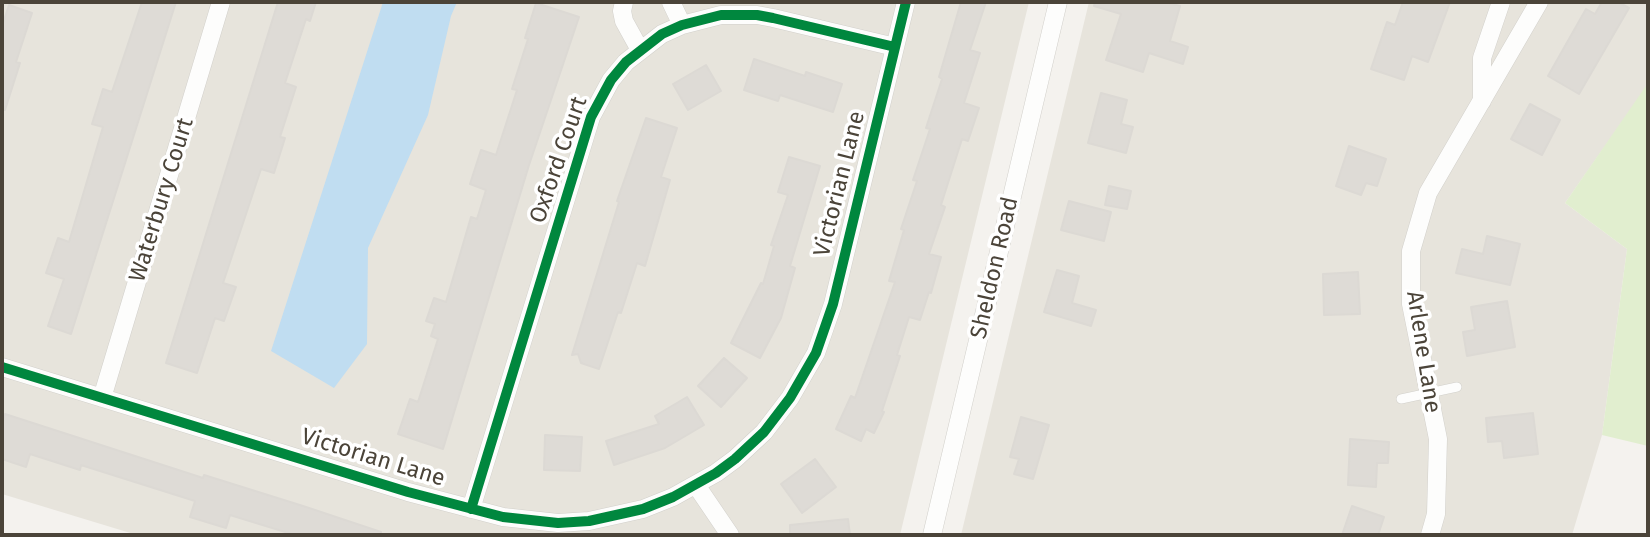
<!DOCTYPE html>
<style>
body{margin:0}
#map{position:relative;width:1650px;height:537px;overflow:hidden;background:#f4f2ee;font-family:"Fira Sans",sans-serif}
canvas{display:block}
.frame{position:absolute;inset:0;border:4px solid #4b4439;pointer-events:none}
</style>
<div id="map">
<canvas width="1650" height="537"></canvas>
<div class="frame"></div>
</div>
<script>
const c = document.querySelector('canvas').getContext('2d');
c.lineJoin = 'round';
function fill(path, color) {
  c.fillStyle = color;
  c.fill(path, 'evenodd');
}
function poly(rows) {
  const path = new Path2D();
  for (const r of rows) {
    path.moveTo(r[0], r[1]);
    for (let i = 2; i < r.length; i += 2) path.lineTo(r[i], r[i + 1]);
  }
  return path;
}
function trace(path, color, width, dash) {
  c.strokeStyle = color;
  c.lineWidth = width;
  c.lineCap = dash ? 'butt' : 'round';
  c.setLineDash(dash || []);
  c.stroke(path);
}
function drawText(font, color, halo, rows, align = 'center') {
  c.font = font + ' "Fira Sans",sans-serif';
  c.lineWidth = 7;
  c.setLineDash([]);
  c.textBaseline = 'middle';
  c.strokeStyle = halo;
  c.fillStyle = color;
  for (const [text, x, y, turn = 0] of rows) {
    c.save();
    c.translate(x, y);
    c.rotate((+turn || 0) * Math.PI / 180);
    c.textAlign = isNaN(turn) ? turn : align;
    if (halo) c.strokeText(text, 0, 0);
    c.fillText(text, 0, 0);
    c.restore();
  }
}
fill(poly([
 [2,2,1029,2,900,535,137,535,2,494],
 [1089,2,1648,2,1648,89,1645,89,1565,203,1627,249,1602,435,1572,535,961,535]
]), '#e7e4dc');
fill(poly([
 [1648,83,1648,446,1602,435,1627,249,1565,203]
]), '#e1eecf');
fill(poly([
 [383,2,457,2,451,16,428,115,368,248,367,344,334,388,271,351]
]), '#c0ddf1');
const building = poly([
 [142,2,176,2,71,334,48,326,64,279,46,273,58,238,69,242,103,127,92,124,103,89,112,92,142,2],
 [278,2,316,2,310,21,306,19,285,83,296,87,280,137,285,138,274,173,261,169,223,283,236,287,224,321,215,318,197,373,166,363,278,2],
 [961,2,986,2,970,50,980,53,964,103,979,108,968,141,962,139,941,205,945,207,929,254,941,257,931,293,929,292,920,320,909,317,897,355,900,356,882,411,884,412,874,433,866,429,861,441,836,429,851,396,855,398,895,282,889,281,904,230,901,229,917,181,913,180,930,129,926,128,942,79,939,77,961,2],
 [1095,2,1165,2,1180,6,1170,41,1188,47,1183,64,1149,53,1143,72,1106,60,1121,14,1094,6,1095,2],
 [1403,2,1450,2,1428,62,1412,56,1404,80,1371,69,1387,22,1395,25,1403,2],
 [1602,2,1618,2,1629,8,1579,94,1548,76,1586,9,1595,14,1602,2],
 [536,3,579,17,529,165,443,449,398,434,410,399,418,402,438,339,431,336,435,324,426,321,434,298,446,302,471,217,477,219,486,190,470,184,481,150,496,155,517,90,512,89,528,39,525,38,536,3],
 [9,5,32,13,16,62,20,63,5,110,2,110,2,26,9,5],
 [754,59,805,76,806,72,842,84,833,112,780,95,778,101,744,90,754,59],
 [706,65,721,91,688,110,673,84,706,65],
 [1101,93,1127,100,1121,124,1133,127,1126,153,1088,143,1101,93],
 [1530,104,1560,120,1542,155,1511,139,1530,104],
 [646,118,677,128,661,177,670,180,645,266,637,263,621,313,618,312,599,369,581,363,578,354,572,355,619,202,617,201,646,118],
 [1349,146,1386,159,1377,186,1366,183,1361,195,1336,186,1349,146],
 [789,157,820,166,790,266,795,268,781,318,760,358,731,343,761,283,763,284,774,246,771,245,788,195,778,192,789,157],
 [1109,186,1131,191,1127,209,1105,205,1109,186],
 [1069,201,1111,212,1104,241,1061,230,1069,201],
 [1487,236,1520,244,1510,285,1456,273,1462,249,1483,254,1487,236],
 [1057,270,1079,276,1072,303,1096,310,1091,326,1044,312,1057,270],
 [1358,272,1360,314,1324,315,1323,274,1358,272],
 [1507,301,1515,347,1467,356,1463,332,1475,330,1471,307,1507,301],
 [724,358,747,378,721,407,698,386,724,358],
 [687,397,704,425,665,448,614,465,606,441,659,424,655,416,687,397],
 [1533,413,1538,454,1504,458,1502,441,1488,442,1486,418,1533,413],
 [5,414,203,478,204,475,303,506,381,532,381,535,295,535,230,515,226,528,190,517,195,501,81,465,80,470,30,454,26,467,2,459,2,424,5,414],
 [1021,417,1049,425,1033,479,1014,474,1019,459,1010,457,1021,417],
 [545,435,582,437,580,471,544,470,545,435],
 [1350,439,1389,442,1388,463,1377,463,1376,487,1348,485,1350,439],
 [815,459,836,487,802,513,781,484,815,459],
 [1352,506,1384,517,1378,535,1342,535,1352,506],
 [848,519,850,535,790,535,790,525,848,519]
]);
fill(building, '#dedbd6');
trace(building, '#dcd9d4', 2);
const lane = poly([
 [1401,399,1457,387]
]);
const street = poly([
 [624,2,622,11,624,21,640,50],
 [671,2,682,25],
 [1482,101,1482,58,1501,2],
 [2,367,408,492,503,517,558,523,589,521,643,509,673,497,716,473,735,459,764,432,790,398,816,353,833,304,906,2],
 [102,398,221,2],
 [696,485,730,535],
 [471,509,591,117,611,80,626,62,662,34,682,25,721,15,757,15,773,18,895,47],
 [932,535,1058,2],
 [1430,535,1436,514,1438,439,1411,304,1411,251,1428,193,1539,2]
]);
trace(lane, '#d2d0cb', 10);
trace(street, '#d2d0cb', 19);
trace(lane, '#fdfdfc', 9);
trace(street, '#fdfdfc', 18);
trace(poly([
 [2,367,408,492,503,517,558,523,589,521,643,509,673,497,716,473,735,459,764,432,790,398,816,353,833,304,906,2],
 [471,509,591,117,611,80,626,62,662,34,682,25,721,15,757,15,773,18,895,47]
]), '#00873e', 10);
drawText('23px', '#4b4439', '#fff', [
 ["Oxford Court",559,160,-71],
 ["Victorian Lane",840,184,-76],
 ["Waterbury Court",162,200,-73],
 ["Sheldon Road",995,268,-77],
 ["Arlene Lane",1423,352,81],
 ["Victorian Lane",373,458,17]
]);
</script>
